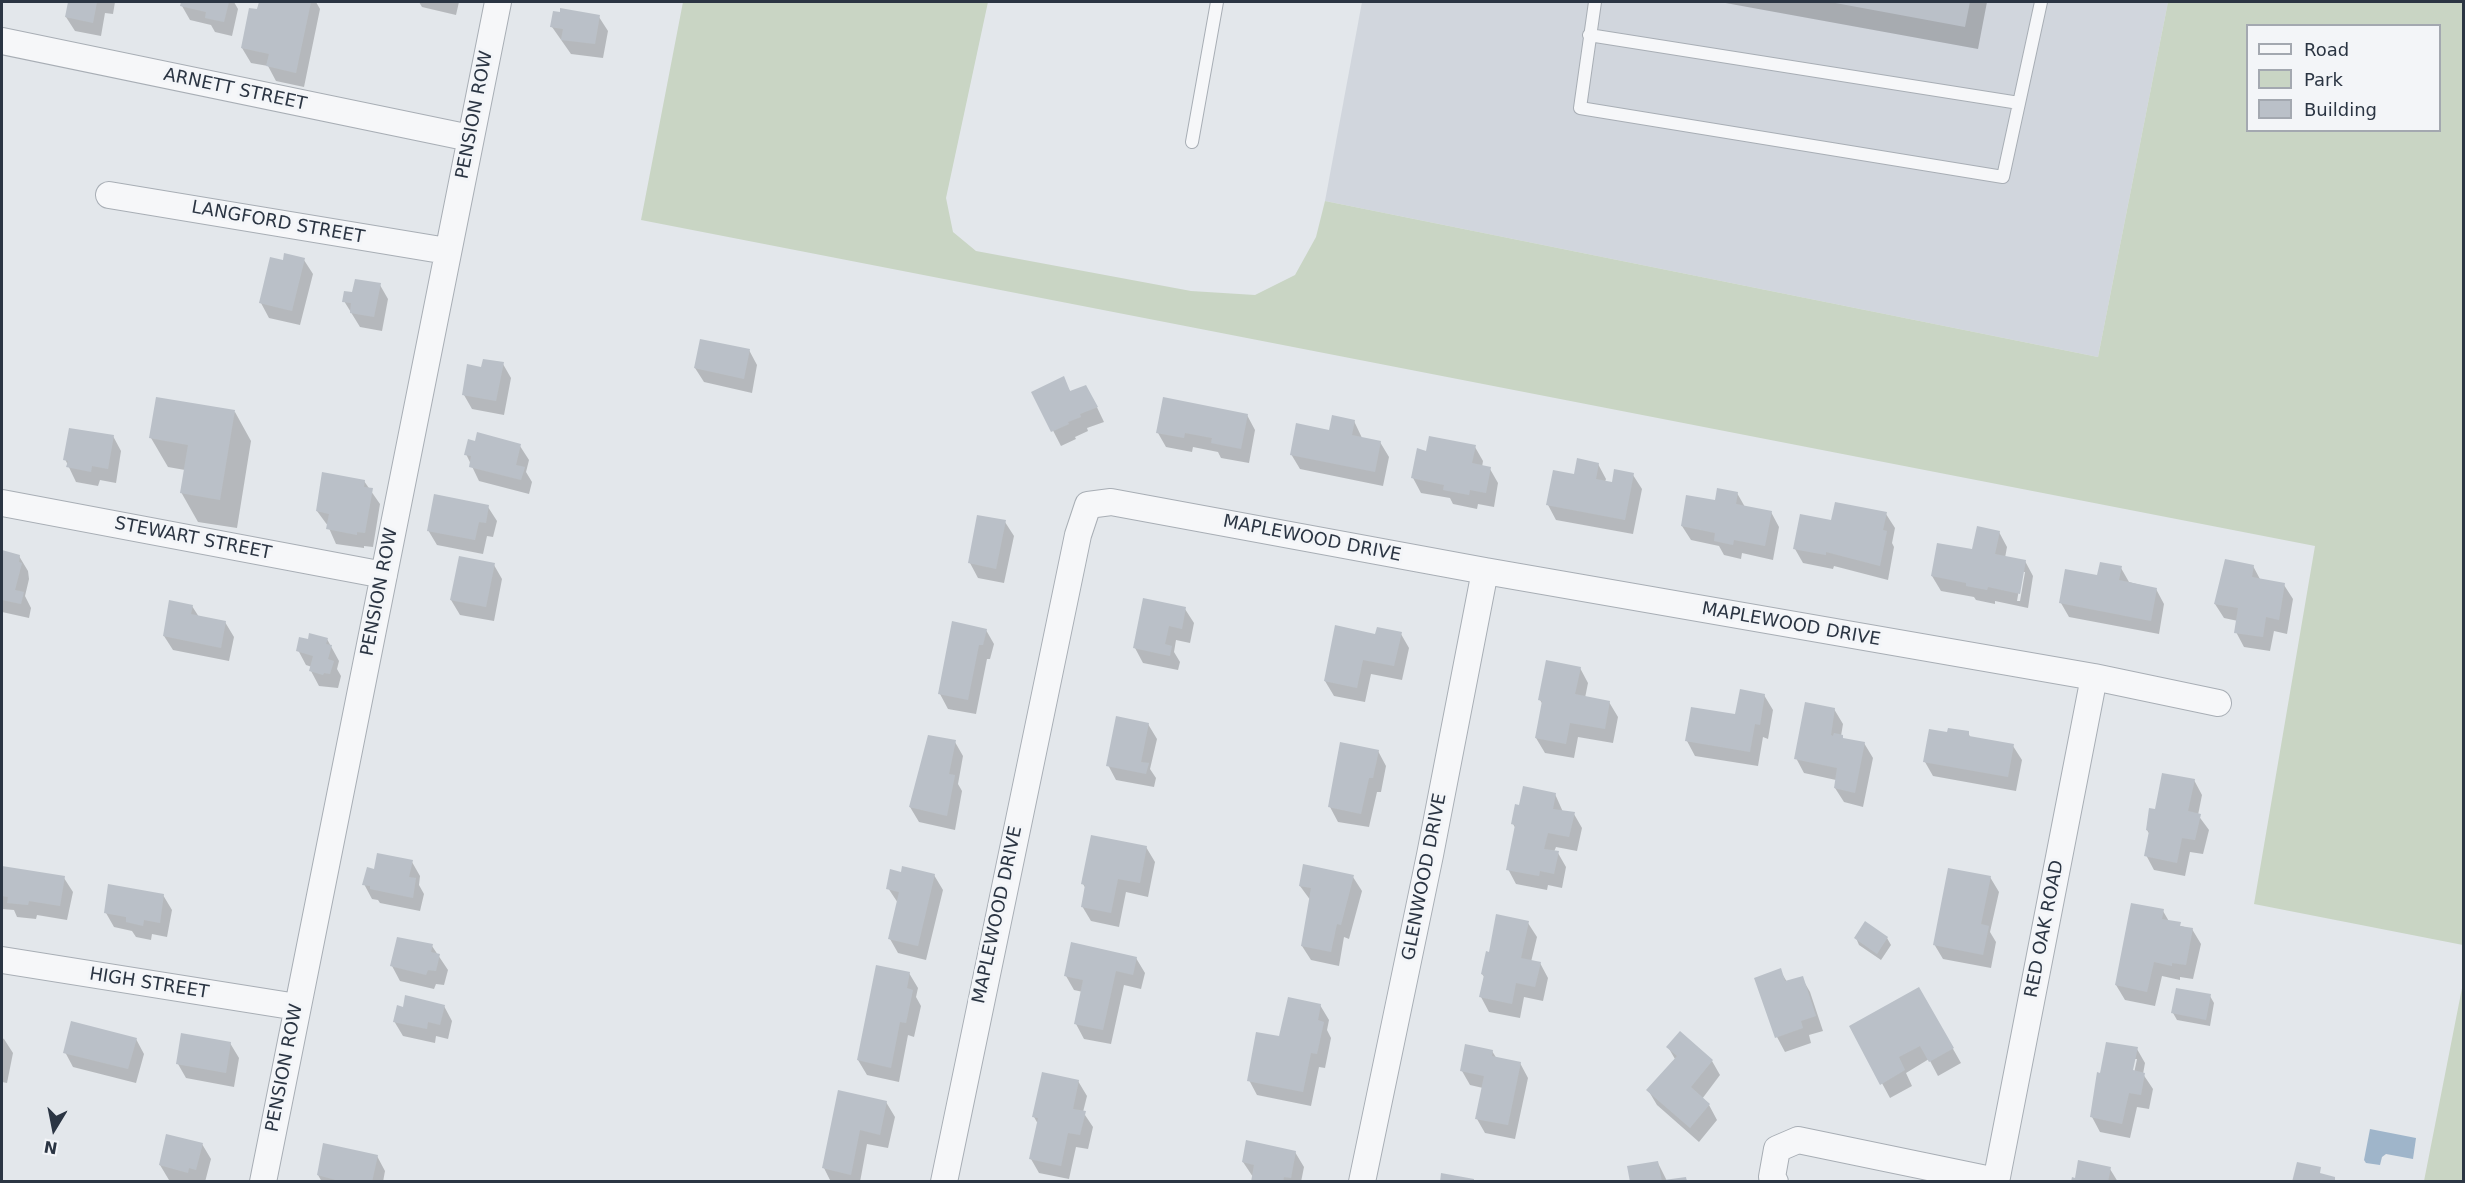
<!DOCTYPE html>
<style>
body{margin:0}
#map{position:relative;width:2465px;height:1183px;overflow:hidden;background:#e3e7eb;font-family:"DejaVu Sans",sans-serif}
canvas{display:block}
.frame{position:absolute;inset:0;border:3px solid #2b3543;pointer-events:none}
.legend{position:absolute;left:2246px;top:24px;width:195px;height:108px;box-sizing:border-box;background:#f3f5f8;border:2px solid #a3a8b0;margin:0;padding:8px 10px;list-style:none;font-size:18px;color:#2b3543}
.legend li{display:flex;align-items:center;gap:12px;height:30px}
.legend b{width:30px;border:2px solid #a3a8b0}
.north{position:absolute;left:24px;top:1099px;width:60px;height:60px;-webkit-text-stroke:4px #f3f5f8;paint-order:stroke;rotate:190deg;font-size:16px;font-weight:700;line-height:24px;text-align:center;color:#2b3543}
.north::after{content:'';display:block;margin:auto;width:21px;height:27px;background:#2b3543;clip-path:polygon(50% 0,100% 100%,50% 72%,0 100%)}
</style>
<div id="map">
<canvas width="2465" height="1183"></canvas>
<div class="frame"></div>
<ul class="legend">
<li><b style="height:8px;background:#f6f7f9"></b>Road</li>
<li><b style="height:16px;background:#c9d5c4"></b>Park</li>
<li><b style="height:16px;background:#bac0c8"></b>Building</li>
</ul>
<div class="north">N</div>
</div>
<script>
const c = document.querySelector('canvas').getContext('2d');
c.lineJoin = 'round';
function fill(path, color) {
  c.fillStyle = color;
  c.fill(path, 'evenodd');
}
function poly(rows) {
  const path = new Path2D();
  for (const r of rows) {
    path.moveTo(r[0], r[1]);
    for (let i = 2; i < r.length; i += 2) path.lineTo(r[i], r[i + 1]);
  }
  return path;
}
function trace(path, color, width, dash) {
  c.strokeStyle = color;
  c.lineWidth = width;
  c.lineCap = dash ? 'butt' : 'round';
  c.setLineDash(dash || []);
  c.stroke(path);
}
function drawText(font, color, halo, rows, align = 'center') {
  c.font = font + ' "DejaVu Sans",sans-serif';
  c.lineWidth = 6;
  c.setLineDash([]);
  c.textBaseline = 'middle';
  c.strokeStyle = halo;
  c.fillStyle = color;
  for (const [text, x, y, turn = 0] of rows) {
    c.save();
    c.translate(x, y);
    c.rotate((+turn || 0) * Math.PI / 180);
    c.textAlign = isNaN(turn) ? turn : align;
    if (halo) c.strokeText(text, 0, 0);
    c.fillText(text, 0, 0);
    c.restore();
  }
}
fill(poly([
 [1362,2,2168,2,2098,357,1325,201]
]), '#d1d6dd');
fill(poly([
 [683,2,988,2,946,198,953,232,976,251,1191,291,1255,295,1295,275,1316,237,1325,201,2098,357,2168,2,2463,2,2463,945,2254,904,2315,546,641,220],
 [2248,26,2440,26,2440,130,2248,130],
 [2463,983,2463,1181,2424,1181]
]), '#c9d5c4');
fill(poly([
 [2370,1129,2416,1138,2413,1159,2386,1154,2382,1157,2380,1165,2366,1163,2364,1160]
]), '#9fb5ca');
fill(poly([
 [69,2,115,2,113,14,105,13,101,36,75,31,66,17],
 [183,2,234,2,238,9,232,36,215,32,211,25,190,20,182,6],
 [260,2,316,2,320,9,304,87,276,81,268,66,251,63,242,48],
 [419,2,459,2,456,15,422,7],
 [1720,2,1987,2,1978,49],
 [599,17,608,31,603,58,571,54,552,27],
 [304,260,313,274,300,325,269,318,261,303,284,262],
 [380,285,388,299,382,331,360,327,344,301,354,294],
 [749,350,757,365,752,393,704,382,695,368],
 [503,364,511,378,504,415,472,409,464,395,482,369],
 [1063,378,1071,393,1094,401,1104,422,1087,428,1088,431,1075,437,1076,439,1061,446,1033,392],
 [235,412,251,441,237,528,198,522,181,492,185,470,168,467,151,438],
 [1247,415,1255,430,1249,463,1221,458,1218,452,1193,447,1192,452,1166,447,1158,433],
 [1354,421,1362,438,1380,442,1389,457,1383,486,1300,469,1291,454,1330,432],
 [113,436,121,451,116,483,100,480,98,486,76,482,65,459],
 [520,446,529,460,526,472,532,482,529,494,479,481,466,454],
 [1475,447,1483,461,1482,467,1490,469,1498,483,1494,507,1478,504,1477,509,1453,504,1450,498,1421,493,1413,478,1428,452],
 [1598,464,1606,479,1605,482,1613,483,1633,475,1642,489,1633,534,1556,520,1548,505,1575,476],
 [364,481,380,504,373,547,364,546,364,548,336,544,328,526,317,511],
 [1737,493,1745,507,1771,512,1779,527,1773,560,1742,553,1741,559,1724,555,1719,546,1691,540,1682,526,1716,502],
 [488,507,497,521,493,537,487,536,483,554,437,545,428,530],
 [1886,514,1895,528,1892,543,1894,547,1888,580,1834,566,1833,569,1803,563,1795,549,1832,522],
 [1005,522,1014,536,1004,583,978,578,970,563],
 [1999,532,2007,547,2005,558,2025,561,2033,576,2028,608,1995,601,1995,604,1976,600,1974,597,1941,591,1932,576,1973,551],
 [2022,572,2025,572,2020,601,2017,601],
 [2,552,19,556,28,571,29,579,25,596,31,608,29,618,2,612],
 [494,565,502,579,494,621,460,615,451,600],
 [2253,566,2261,581,2284,585,2293,599,2287,634,2274,631,2270,651,2244,647,2236,632,2238,621,2224,618,2215,604],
 [2121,568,2129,582,2156,589,2164,604,2159,634,2069,617,2061,603],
 [192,606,199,617,225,622,234,637,229,661,173,650,164,636],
 [1185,609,1194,623,1190,643,1176,640,1174,652,1180,662,1178,670,1143,663,1135,648],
 [986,630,994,644,990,659,987,659,976,714,948,709,940,694],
 [1401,634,1409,648,1402,680,1371,674,1365,702,1334,696,1325,681,1377,636],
 [327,639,339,661,337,669,341,676,338,688,319,686,311,671,312,667,306,665,298,650,309,641],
 [1580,668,1588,683,1585,698,1609,702,1618,717,1613,743,1578,737,1574,758,1545,753,1536,738,1543,705,1540,700],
 [1764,695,1773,710,1768,739,1763,737,1758,766,1695,756,1687,741,1736,716],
 [1834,709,1843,724,1841,736,1844,740,1864,743,1873,758,1863,807,1844,802,1835,788,1836,780,1804,773,1796,758],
 [1148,724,1157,739,1150,769,1156,778,1154,787,1116,780,1108,765],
 [1968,733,1971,738,2013,746,2022,760,2016,791,1933,776,1925,762,1948,734],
 [955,742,963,756,958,784,962,791,955,830,919,822,910,807],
 [1378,751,1386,766,1381,792,1377,792,1369,827,1338,822,1330,807],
 [2194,780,2202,795,2198,815,2209,830,2203,854,2190,852,2185,876,2154,870,2146,855,2150,835,2147,830,2156,811],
 [1555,794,1563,812,1574,814,1582,828,1577,851,1556,847,1554,852,1558,853,1566,867,1562,888,1548,885,1547,890,1516,884,1508,869,1516,829,1513,824],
 [1146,847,1155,862,1148,897,1126,892,1119,927,1091,921,1082,906,1086,889,1083,884],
 [412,862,420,876,419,885,424,894,420,911,380,903,378,900,372,899,364,884,375,871],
 [2,867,64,878,73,892,67,920,37,915,36,919,17,917,14,910,2,909],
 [934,875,943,890,926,960,898,953,890,939,898,903,888,888],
 [1353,877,1362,891,1349,939,1344,937,1339,966,1311,960,1302,946,1311,901,1300,886],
 [1990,877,1999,892,1990,932,1996,942,1991,968,1943,959,1934,944],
 [163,895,172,910,167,937,152,934,151,940,136,937,132,931,114,927,106,913],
 [2163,911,2170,923,2192,929,2201,944,2193,979,2180,977,2180,980,2162,976,2155,1006,2125,1000,2116,985],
 [1528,923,1537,937,1531,962,1540,963,1548,978,1543,1001,1524,997,1520,1018,1489,1012,1481,997,1485,978,1482,974,1490,953],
 [1865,924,1887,938,1891,945,1881,960,1859,945,1856,938],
 [432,946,448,970,444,985,436,984,434,989,400,981,392,966],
 [1136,958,1145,973,1141,989,1124,985,1111,1044,1084,1039,1076,1024,1083,992,1074,990,1066,976],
 [1780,970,1787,982,1802,978,1810,992,1823,1031,1809,1035,1811,1043,1785,1052,1777,1037],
 [909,973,918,988,916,997,921,1006,914,1037,908,1035,899,1082,867,1075,858,1060],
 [1919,989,1961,1063,1938,1076,1929,1059,1906,1073,1912,1086,1890,1098,1851,1026],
 [2210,996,2214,1003,2210,1026,2177,1020,2173,1013],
 [1320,1005,1329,1020,1327,1030,1331,1038,1325,1068,1319,1067,1311,1106,1257,1095,1249,1080,1280,1038],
 [444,1006,452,1021,448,1039,436,1036,435,1043,403,1036,394,1021,404,1008],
 [2,1038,4,1039,13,1053,7,1083,2,1082],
 [136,1039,144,1054,136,1083,73,1067,65,1052],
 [230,1043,239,1058,234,1087,186,1078,178,1064],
 [1668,1047,1712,1061,1720,1075,1702,1099,1709,1105,1717,1120,1699,1142,1657,1105,1648,1090,1675,1059],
 [2137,1049,2145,1063,2143,1074,2153,1089,2149,1109,2137,1107,2130,1138,2100,1132,2092,1117,2101,1074],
 [2134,1059,2137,1059,2133,1078,2130,1077],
 [1492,1051,1497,1059,1520,1063,1528,1078,1515,1139,1485,1133,1477,1119,1483,1088,1470,1085,1462,1071],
 [1078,1081,1087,1096,1083,1112,1093,1127,1088,1149,1076,1147,1069,1179,1039,1173,1031,1159,1038,1124,1034,1117],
 [886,1102,895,1117,888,1148,867,1144,860,1182,831,1182,824,1168],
 [202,1144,211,1159,205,1182,169,1180,160,1165],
 [1295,1152,1304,1167,1301,1182,1252,1182,1253,1177,1243,1162],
 [377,1156,385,1171,383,1182,322,1182,318,1175],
 [1658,1163,1667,1181,1686,1179,1687,1182,1631,1182],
 [2110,1169,2118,1182,2072,1182]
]), '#0003');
fill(poly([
 [68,2,97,2,93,23,65,17],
 [181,2,229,2,224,22,205,18,206,12,180,6],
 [259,2,311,2,296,73,266,66,269,54,241,48,249,8,257,9],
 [1830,2,1970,2,1965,27],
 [560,8,600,15,595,44,561,40,563,29,550,27,553,11,560,12],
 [284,253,305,258,292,311,259,303,270,257,283,260],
 [355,279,381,283,374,317,350,313,351,303,342,302,344,291,352,292],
 [700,339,750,349,744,379,694,368],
 [483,359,504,362,496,401,462,395,467,364,481,367],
 [1064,376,1070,391,1086,385,1098,407,1080,414,1081,417,1068,422,1069,424,1051,432,1031,392],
 [156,397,235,410,220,500,180,493,188,445,149,438],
 [1163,397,1248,414,1241,449,1211,443,1212,438,1185,433,1184,438,1156,433],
 [1332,415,1355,420,1352,435,1381,441,1375,472,1290,455,1296,423,1329,430],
 [69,428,114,435,108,469,92,466,91,472,66,467,68,461,63,460],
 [477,432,521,444,516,465,525,467,521,480,469,467,471,456,464,455,468,439,475,441],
 [1429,436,1476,445,1472,463,1491,467,1486,493,1470,490,1469,495,1443,490,1444,485,1411,478,1417,448,1426,451],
 [1577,458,1599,463,1596,479,1612,482,1614,469,1634,473,1625,520,1546,505,1553,470,1574,474],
 [322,472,365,480,364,487,373,488,365,533,357,532,357,535,326,529,329,514,316,511],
 [1717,488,1738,492,1736,504,1772,511,1765,546,1734,540,1733,545,1714,541,1715,533,1681,526,1686,495,1715,500],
 [434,494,489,505,486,523,479,522,475,540,427,531],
 [1835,502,1887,512,1883,530,1887,531,1880,566,1826,552,1826,555,1793,549,1800,514,1831,520],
 [977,515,1006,520,996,569,968,563],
 [1977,526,2000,531,1995,554,2026,560,2020,594,1988,587,1987,590,1966,586,1966,583,1931,576,1937,543,1972,549],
 [2,550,20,555,19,562,22,563,15,590,24,592,21,604,2,600],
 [459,556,495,563,486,607,450,600],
 [2225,559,2254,565,2252,577,2285,583,2279,620,2266,617,2263,637,2234,633,2238,608,2214,604],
 [2100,562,2122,566,2119,580,2157,588,2151,621,2059,603,2065,569,2097,575],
 [1143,598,1186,607,1182,629,1169,626,1165,644,1172,646,1170,656,1133,648],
 [169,600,193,605,191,614,226,621,221,648,163,636],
 [952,621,987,629,983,645,979,645,968,700,938,694],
 [1335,625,1375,634,1377,627,1402,632,1394,666,1363,660,1357,688,1324,681],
 [309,633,328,638,326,644,332,645,328,659,334,661,330,674,324,673,323,675,309,671,313,656,296,651,299,637,308,639],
 [1546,660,1581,667,1575,694,1610,701,1605,729,1570,723,1566,744,1535,738,1542,701,1538,700],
 [1740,689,1765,694,1760,725,1755,724,1750,752,1685,741,1691,707,1735,714],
 [1805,702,1835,708,1831,735,1833,736,1834,733,1843,735,1843,738,1865,742,1855,793,1834,788,1837,768,1794,759],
 [1116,716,1149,723,1141,762,1149,763,1146,774,1106,766],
 [1948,728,1969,731,1969,736,2014,744,2008,777,1923,762,1929,729,1947,732],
 [928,735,956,740,949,774,955,775,947,816,909,807],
 [1340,742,1379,750,1373,778,1369,778,1361,814,1328,807],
 [2162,773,2195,779,2188,811,2201,814,2195,840,2182,838,2177,863,2144,856,2149,831,2146,830,2149,808,2155,809],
 [1523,786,1556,793,1553,809,1575,812,1569,837,1548,833,1544,849,1559,851,1554,874,1540,871,1539,876,1506,870,1515,825,1511,824,1515,804,1519,805],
 [1091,835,1147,846,1140,883,1118,879,1111,913,1081,907,1085,885,1081,884],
 [377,853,413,860,409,877,416,878,413,898,370,889,370,886,362,885,367,867,374,869],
 [1303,864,1354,875,1341,925,1337,924,1331,952,1301,946,1311,888,1299,886],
 [2,866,65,876,60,906,29,901,28,905,7,903,8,897,2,896],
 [902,866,935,874,918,946,888,939,899,892,886,889,890,869,901,872],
 [1948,868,1991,876,1981,924,1989,926,1983,955,1933,945],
 [108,884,164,894,160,923,144,920,143,926,126,922,126,917,104,913],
 [2131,903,2164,909,2162,919,2181,922,2180,926,2193,928,2186,965,2172,963,2172,966,2154,962,2147,992,2115,985],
 [1496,914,1529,921,1521,958,1541,962,1535,987,1516,983,1512,1004,1479,997,1484,975,1481,974,1486,951,1489,952],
 [1865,921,1888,937,1877,954,1854,938],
 [397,937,433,944,431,952,440,954,436,971,428,970,426,975,390,966],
 [1071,942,1137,957,1133,975,1116,971,1103,1030,1074,1024,1083,980,1064,976],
 [876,965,910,972,907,988,913,990,906,1023,900,1022,891,1068,857,1060],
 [1781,968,1785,981,1803,976,1816,1016,1801,1021,1803,1028,1775,1038,1754,978],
 [1919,987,1954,1048,1929,1062,1920,1046,1899,1057,1905,1070,1880,1085,1849,1026],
 [2176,988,2211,994,2206,1020,2171,1013],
 [405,995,445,1005,440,1025,428,1022,427,1029,393,1022,397,1005,403,1007],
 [1288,997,1321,1004,1318,1020,1324,1022,1317,1054,1311,1053,1303,1092,1247,1081,1256,1032,1279,1036],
 [71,1021,137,1038,128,1069,63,1053],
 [1680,1031,1713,1060,1691,1087,1710,1104,1690,1128,1646,1090,1677,1056,1666,1047],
 [181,1033,231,1042,226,1073,176,1064],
 [2106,1042,2138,1047,2133,1070,2145,1073,2141,1095,2129,1093,2122,1124,2090,1117,2097,1072,2100,1073],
 [1465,1044,1493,1050,1492,1056,1521,1062,1508,1125,1475,1119,1484,1076,1460,1071],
 [1042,1072,1079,1080,1073,1109,1086,1111,1080,1135,1068,1133,1061,1166,1029,1159,1038,1118,1032,1117],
 [838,1090,887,1101,880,1135,860,1130,851,1175,822,1168],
 [166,1134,203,1143,196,1170,189,1168,188,1173,159,1165],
 [1246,1140,1296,1151,1291,1178,1284,1177,1283,1182,1251,1182,1254,1165,1242,1162],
 [323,1143,378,1155,372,1182,343,1182,317,1175],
 [2078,1160,2111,1167,2108,1182,2071,1182,2072,1177,2075,1178],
 [1658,1161,1662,1182,1630,1182,1627,1166],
 [2297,1162,2321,1167,2320,1173,2335,1177,2335,1182,2292,1182],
 [1441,1173,1474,1179,1474,1182,1440,1182],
 [1686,1177,1687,1182,1664,1182,1664,1180]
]), '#bac0c8');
const service = poly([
 [1595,2,1580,108,2003,177,2041,2],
 [1589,35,2019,103],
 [1192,142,1217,2]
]);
const minor = poly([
 [2,41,470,138],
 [109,195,447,251],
 [2,503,384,575],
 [2,960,297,1007],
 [263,1182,498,2],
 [944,1182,1078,535,1088,505,1111,502,1485,571,2094,677,2218,703],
 [1362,1182,1430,855,1485,571],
 [1775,1182,1772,1177,1777,1149,1798,1140,1996,1181],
 [1996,1182,2094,677]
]);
trace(service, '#a8aeb5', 14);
trace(minor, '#a8aeb5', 28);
trace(service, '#f6f7f9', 12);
trace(minor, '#f6f7f9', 26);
drawText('18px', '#2b3543', '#f3f5f8', [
 ["ARNETT STREET",235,90,12],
 ["PENSION ROW",475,115,-79],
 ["LANGFORD STREET",278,223,10],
 ["STEWART STREET",193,539,11],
 ["MAPLEWOOD DRIVE",1312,539,11],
 ["PENSION ROW",380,592,-79],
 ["MAPLEWOOD DRIVE",1791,625,10],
 ["GLENWOOD DRIVE",1425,877,-79],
 ["MAPLEWOOD DRIVE",998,915,-78],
 ["RED OAK ROAD",2045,929,-79],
 ["HIGH STREET",149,984,9],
 ["PENSION ROW",285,1068,-79]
]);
</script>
